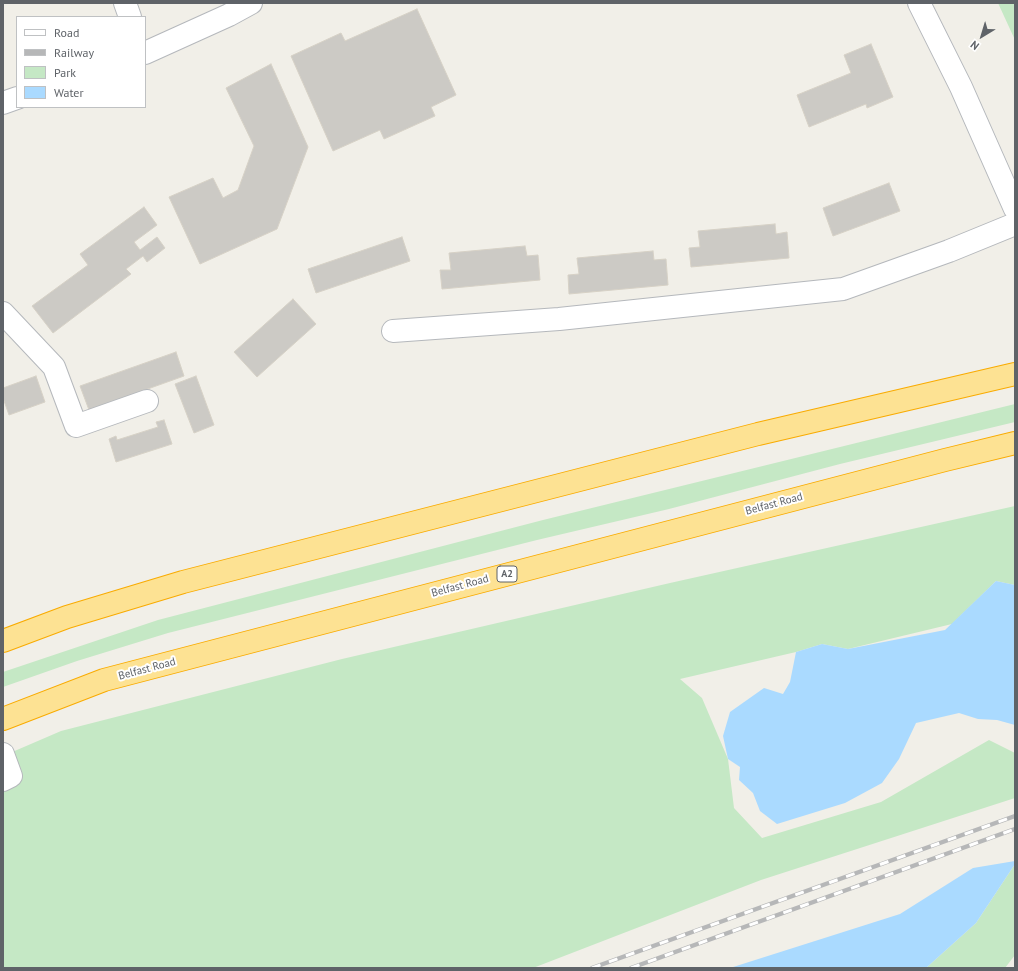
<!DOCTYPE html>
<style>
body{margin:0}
#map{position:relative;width:1018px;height:971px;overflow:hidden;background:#f1efe8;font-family:"PT Sans",sans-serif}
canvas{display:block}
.frame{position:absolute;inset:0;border:4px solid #5f6368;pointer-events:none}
.legend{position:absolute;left:16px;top:16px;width:130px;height:92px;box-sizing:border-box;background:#fff;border:1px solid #bfc1c3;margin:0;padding:5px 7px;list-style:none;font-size:12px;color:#5f6368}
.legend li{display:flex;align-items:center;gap:8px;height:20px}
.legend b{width:20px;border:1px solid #bfc1c3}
.north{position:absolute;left:962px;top:16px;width:40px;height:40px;-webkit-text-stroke:3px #fff;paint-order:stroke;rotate:218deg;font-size:11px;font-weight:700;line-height:16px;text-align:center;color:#5f6368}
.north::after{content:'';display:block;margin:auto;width:14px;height:18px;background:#5f6368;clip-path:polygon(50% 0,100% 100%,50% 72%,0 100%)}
</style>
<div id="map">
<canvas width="1018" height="971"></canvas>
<div class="frame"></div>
<ul class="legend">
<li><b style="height:5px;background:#fff"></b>Road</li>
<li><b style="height:5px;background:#b6b7b8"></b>Railway</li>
<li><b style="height:11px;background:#c5e8c5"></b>Park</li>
<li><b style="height:11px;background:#aadaff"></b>Water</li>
</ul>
<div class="north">N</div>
</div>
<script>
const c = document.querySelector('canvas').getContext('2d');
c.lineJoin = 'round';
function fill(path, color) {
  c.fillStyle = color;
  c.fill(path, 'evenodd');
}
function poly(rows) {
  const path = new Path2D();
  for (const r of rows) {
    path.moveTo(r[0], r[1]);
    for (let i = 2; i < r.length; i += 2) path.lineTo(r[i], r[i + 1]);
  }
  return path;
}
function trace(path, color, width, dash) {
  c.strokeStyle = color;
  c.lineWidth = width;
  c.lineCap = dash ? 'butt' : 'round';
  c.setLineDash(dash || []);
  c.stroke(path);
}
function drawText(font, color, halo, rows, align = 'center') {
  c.font = font + ' "PT Sans",sans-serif';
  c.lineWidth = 4;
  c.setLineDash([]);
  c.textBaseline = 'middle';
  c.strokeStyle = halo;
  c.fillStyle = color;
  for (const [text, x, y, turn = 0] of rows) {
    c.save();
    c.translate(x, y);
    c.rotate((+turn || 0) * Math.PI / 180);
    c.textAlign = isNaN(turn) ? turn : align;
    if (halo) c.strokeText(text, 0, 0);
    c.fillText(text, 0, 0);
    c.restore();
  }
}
fill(poly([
 [998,3,1015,3,1015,40],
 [1015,404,1015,422,840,464,669,509,537,540,168,633,77,661,3,687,3,672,158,620,543,520],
 [1015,506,1015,585,996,581,952,624,848,649,822,644,796,652,680,679,702,698,728,759,734,808,762,838,881,802,989,740,1015,753,1015,798,761,880,533,968,3,968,3,756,61,731,342,659,670,583],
 [1015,864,1015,955,1005,968,926,968,976,923]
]), '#c5e8c5');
fill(poly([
 [996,581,1015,585,1015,725,997,720,978,719,959,713,916,723,899,759,882,783,845,803,777,824,760,811,753,793,739,780,740,767,728,759,723,736,730,712,764,688,783,694,790,682,796,652,822,644,848,649,945,630],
 [1015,861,1015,864,976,923,926,968,730,968,900,914,973,868]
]), '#aadaff');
const building = poly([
 [417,9,456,95,431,107,435,116,384,139,380,130,333,151,291,56,341,33,345,41,417,9],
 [871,44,893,97,867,108,866,104,809,127,797,95,851,73,844,55,871,44],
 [271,64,308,147,277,229,200,264,169,197,213,178,223,198,238,190,254,146,226,88,271,64],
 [889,183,900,211,833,236,823,208,889,183],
 [144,207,157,225,134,242,140,250,157,237,165,248,147,262,143,256,126,269,131,274,53,333,32,306,88,265,80,254,144,207],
 [775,224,776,234,787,232,789,258,691,267,689,248,700,247,698,231,775,224],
 [402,237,410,261,316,293,308,269,402,237],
 [525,246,527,256,538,255,540,280,442,289,440,270,451,270,449,253,525,246],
 [653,251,654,260,666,259,668,285,569,294,568,275,579,274,577,258,653,251],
 [293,299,316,324,257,377,234,352,293,299],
 [176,352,184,376,89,410,80,386,176,352],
 [36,376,45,402,9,415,3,398,3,388,36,376],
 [196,376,214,425,194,433,175,384,196,376],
 [164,420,172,444,116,462,109,439,116,436,117,440,158,427,156,422,164,420]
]);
fill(building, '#cccac5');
trace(building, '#d6d1c6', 1);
const minor = poly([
 [125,3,130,17],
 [919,3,961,87,1015,209],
 [145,53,229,15,251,3],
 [3,103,17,98],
 [3,313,54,367,76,426,147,401],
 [393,331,559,319,843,289,949,251,1015,224],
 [3,754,11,776,3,780]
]);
const highway = poly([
 [3,641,67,617,183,582,758,434,1015,374],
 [3,719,104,680,945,460,1015,443]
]);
trace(minor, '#b5b8bc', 24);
trace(highway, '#f9ab00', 24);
trace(minor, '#fff', 22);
trace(highway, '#fde293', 22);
const rail = poly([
 [592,968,1015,816],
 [631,968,1015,829]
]);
trace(rail, '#b6b7b8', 4.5);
trace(rail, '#fff', 3, [9]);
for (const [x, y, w] of [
 [507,574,20]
]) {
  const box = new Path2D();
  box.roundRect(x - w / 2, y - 8, w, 16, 3);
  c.fillStyle = '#fff';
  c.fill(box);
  trace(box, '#5f6368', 1);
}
drawText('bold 10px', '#5f6368', null, [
 ["A2",507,574]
]);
drawText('11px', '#5f6368', '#fff', [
 ["Belfast Road",774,504,-15],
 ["Belfast Road",460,586,-15],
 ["Belfast Road",147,669,-15]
]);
</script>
